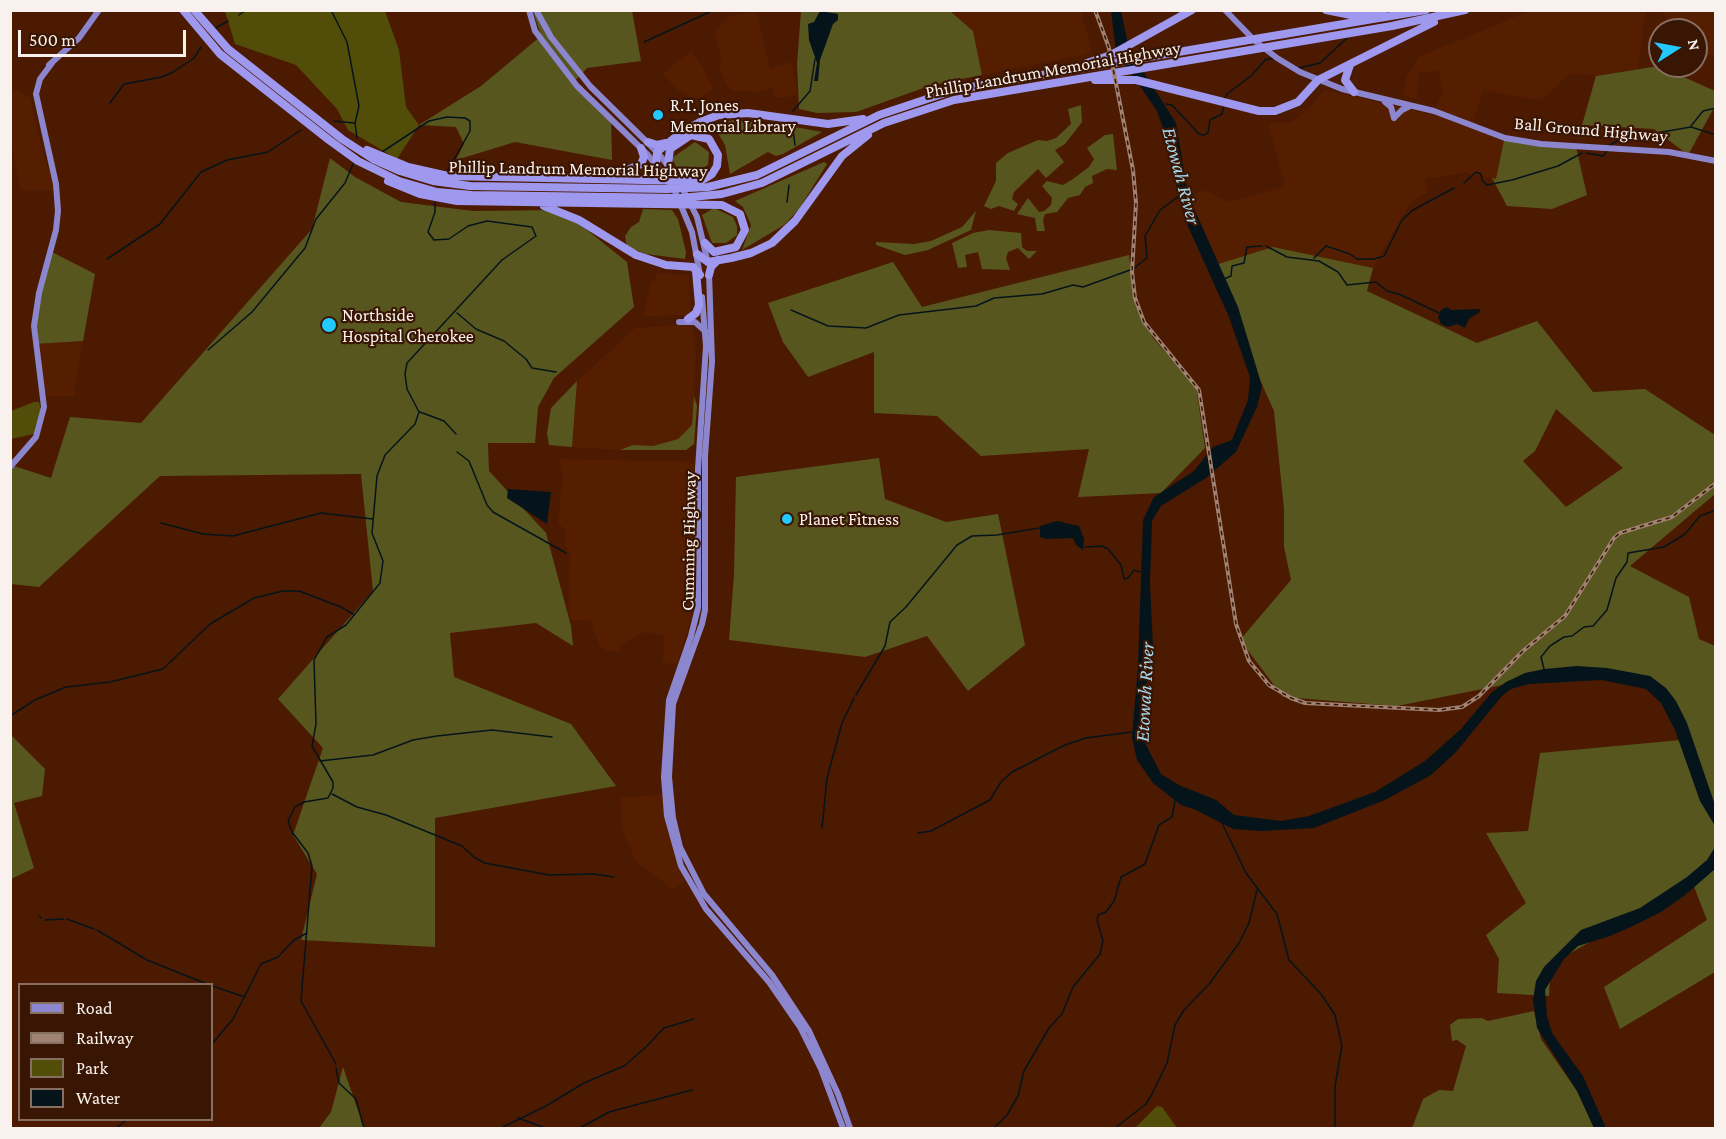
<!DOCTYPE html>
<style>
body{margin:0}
#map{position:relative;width:1726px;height:1139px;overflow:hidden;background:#4c1a00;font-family:"Crimson Pro",serif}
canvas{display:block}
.frame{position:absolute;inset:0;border:12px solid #f9f1ed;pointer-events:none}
.legend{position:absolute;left:18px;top:983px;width:195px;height:138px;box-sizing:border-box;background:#391604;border:2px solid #866e61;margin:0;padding:8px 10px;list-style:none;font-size:18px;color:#f9f1ed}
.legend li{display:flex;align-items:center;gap:12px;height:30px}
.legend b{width:30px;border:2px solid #866e61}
.north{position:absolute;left:1648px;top:18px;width:60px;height:60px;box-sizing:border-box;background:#391604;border:2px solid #866e61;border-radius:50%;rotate:79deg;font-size:16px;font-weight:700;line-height:24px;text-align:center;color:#f9f1ed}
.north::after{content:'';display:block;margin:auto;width:21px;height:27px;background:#22c9fe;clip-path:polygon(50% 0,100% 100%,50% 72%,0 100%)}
.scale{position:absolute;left:18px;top:30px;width:168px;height:27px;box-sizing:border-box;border:3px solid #f9f1ed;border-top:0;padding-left:8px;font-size:18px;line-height:21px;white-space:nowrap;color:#f9f1ed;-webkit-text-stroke:4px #391604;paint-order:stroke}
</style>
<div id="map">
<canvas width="1726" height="1139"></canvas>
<div class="frame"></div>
<ul class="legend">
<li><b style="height:8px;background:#8c86cf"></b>Road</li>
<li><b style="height:8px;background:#a08273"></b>Railway</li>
<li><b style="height:16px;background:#524e09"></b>Park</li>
<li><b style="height:16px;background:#05141a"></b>Water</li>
</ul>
<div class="north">N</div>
<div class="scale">500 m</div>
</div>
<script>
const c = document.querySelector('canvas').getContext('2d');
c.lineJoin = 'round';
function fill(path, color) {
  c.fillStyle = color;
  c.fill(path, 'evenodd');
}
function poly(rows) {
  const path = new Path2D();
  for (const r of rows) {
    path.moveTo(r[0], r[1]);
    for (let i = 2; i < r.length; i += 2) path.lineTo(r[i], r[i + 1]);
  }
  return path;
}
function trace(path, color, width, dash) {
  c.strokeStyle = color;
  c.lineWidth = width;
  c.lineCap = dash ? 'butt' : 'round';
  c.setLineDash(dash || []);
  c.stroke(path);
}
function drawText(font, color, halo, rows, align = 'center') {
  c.font = font + ' "Crimson Pro",serif';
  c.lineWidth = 4.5;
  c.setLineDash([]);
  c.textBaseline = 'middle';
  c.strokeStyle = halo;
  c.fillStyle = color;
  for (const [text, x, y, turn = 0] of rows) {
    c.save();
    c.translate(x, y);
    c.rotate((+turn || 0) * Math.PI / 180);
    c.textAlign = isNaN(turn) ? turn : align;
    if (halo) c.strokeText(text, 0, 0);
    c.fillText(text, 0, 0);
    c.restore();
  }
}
fill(poly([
 [950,11,1081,11,1092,51,1084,55,982,75,973,31],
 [1529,11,1646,11,1637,69,1596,76,1571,73,1541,100,1483,90,1472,127,1504,140,1496,179,1464,173,1425,179,1428,192,1411,201,1373,268,1273,247,1215,265,1187,200,1203,190,1230,202,1285,186,1268,123,1291,122,1311,106,1324,90,1433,115,1443,90,1438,70,1419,73,1416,100,1404,95,1405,80,1419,57],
 [1656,11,1715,11,1715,53,1706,58,1696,53,1696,30,1678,30,1663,13],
 [753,12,757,14,770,69,792,62,797,95,782,98,774,97,773,88,757,92,733,90,727,86,719,69,722,63,715,31,727,17],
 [691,51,704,69,713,88,701,97,692,98,676,89,663,73],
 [10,91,20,91,30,98,42,150,56,190,20,190,11,139],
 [659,273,686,275,689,278,691,315,644,316,650,284],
 [693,324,696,356,692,425,678,439,653,446,633,445,620,450,572,447,577,381,635,328],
 [83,341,74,396,46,396,35,344],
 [560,459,691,462,694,466,691,618,677,664,663,663,664,635,645,632,619,646,619,651,608,651,600,647,591,621,572,620,569,616,570,554,565,544,565,529,558,524,563,474],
 [669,794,677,861,685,880,673,889,635,861,622,827,620,798]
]), '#561e00');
fill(poly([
 [225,11,385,11,399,50,406,107,419,125,397,159,348,130,337,109,296,65,235,44],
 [34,402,39,402,41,410,34,434,11,439,11,411],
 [1157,1106,1162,1107,1177,1128,1135,1128]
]), '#524e09');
fill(poly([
 [533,11,632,11,641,61,587,68,574,82,611,118,612,160,515,142,456,160,464,144,456,127,419,125,481,86,541,36],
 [801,11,950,11,973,31,982,75,932,85,856,112,817,113,799,109,797,64],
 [1659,66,1715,91,1715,106,1688,155,1654,129,1582,125,1596,76],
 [1081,105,1082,122,1065,144,1055,150,1064,162,1046,178,1038,169,1014,192,1012,199,1018,204,1014,211,999,206,991,209,984,206,996,181,996,163,1008,153,1038,140,1047,141,1056,138,1071,124,1068,109],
 [734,120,795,127,822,132,783,154,776,156,768,152,730,174,725,145,713,125],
 [1113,134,1117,170,1107,169,1092,176,1093,183,1085,187,1080,195,1068,198,1057,212,1045,214,1043,220,1045,231,1037,231,1035,218,1017,214,1028,198,1039,212,1044,211,1051,205,1052,198,1042,186,1047,181,1063,185,1073,179,1089,167,1094,159,1087,148,1105,135],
 [1504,140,1576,147,1587,195,1552,209,1507,206,1492,178,1496,179],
 [695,142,709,152,708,165,699,170,679,172,672,158],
 [330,158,355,177,401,202,473,211,562,210,627,262,634,307,554,378,538,407,535,443,488,443,489,471,546,533,571,626,573,646,536,623,450,633,454,677,571,724,616,786,435,818,435,947,301,940,317,874,293,835,323,748,278,699,373,591,361,474,160,476,39,587,11,584,11,469,14,466,51,478,70,417,141,423,312,229],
 [824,162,827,164,799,209,784,225,742,250,751,225,743,207,735,201],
 [714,208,733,217,737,226,737,235,726,243,712,243,702,215],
 [643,209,672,210,678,219,686,252,685,259,646,254,627,247,625,236,631,227,639,222],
 [976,211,971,230,928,250,905,255,876,245,876,242,914,244,931,241,962,227],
 [989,230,1021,233,1022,247,1027,251,1037,251,1029,259,1018,248,1008,252,1006,258,1010,270,982,269,978,252,965,255,967,267,958,268,952,243,973,233],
 [1273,247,1373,268,1367,291,1477,343,1537,321,1593,392,1645,389,1715,435,1715,494,1630,566,1689,597,1699,639,1715,646,1715,972,1620,1029,1604,987,1707,920,1693,884,1551,964,1549,996,1497,993,1499,959,1486,935,1526,903,1486,833,1528,831,1540,753,1681,740,1655,682,1543,677,1397,706,1283,697,1240,640,1291,580,1284,547,1284,509,1274,411,1247,351,1215,265],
 [1556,409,1623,468,1566,507,1523,461,1535,451],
 [52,252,95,274,83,341,35,344,32,329],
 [1129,255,1134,294,1153,338,1196,386,1205,448,1161,493,1078,497,1089,449,981,456,937,416,874,413,874,352,808,377,783,342,768,303,893,262,922,307],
 [577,381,572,447,549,445,547,433,551,408],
 [694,396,697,406,694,444,686,450,620,450,633,445,653,446,678,439,692,425],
 [879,458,885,499,946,522,998,514,1025,645,968,691,927,636,865,657,729,640,734,575,736,477],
 [10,734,45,769,42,796,14,803,34,868,11,879],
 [1534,1011,1541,1039,1577,1091,1594,1128,1412,1128,1423,1099,1439,1090,1453,1091,1466,1046,1457,1040,1452,1041,1450,1025,1458,1019,1482,1018,1488,1021],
 [343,1067,364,1128,319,1128,331,1112]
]), '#58561f');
fill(poly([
 [820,11,838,14,838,20,833,24,820,60,818,81,814,81,817,63,809,40,808,24,814,22],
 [1111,11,1121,11,1129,49,1176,123,1188,195,1238,307,1262,386,1257,407,1236,452,1206,478,1161,506,1152,521,1150,583,1153,647,1142,710,1144,741,1161,774,1179,785,1216,800,1234,815,1281,821,1309,816,1375,792,1425,761,1461,729,1492,692,1506,682,1525,673,1544,669,1577,666,1607,668,1650,676,1666,688,1676,701,1687,723,1715,805,1715,826,1700,801,1675,730,1661,703,1646,689,1601,680,1529,684,1511,689,1502,696,1456,752,1431,775,1385,800,1314,828,1262,831,1233,829,1196,810,1181,805,1153,783,1137,760,1132,737,1138,666,1143,520,1154,497,1194,471,1213,447,1232,440,1248,400,1250,377,1229,317,1186,222,1176,185,1171,151,1157,111,1116,51],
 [1447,307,1451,310,1480,309,1480,312,1469,319,1465,328,1457,324,1448,327,1441,324,1438,317,1441,310],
 [508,489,551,492,547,524,507,498],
 [1057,521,1079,526,1084,539,1083,550,1076,545,1073,538,1046,539,1040,537,1040,526],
 [1715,847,1715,869,1684,896,1661,912,1635,925,1610,936,1578,946,1564,959,1545,990,1547,1016,1552,1033,1583,1076,1606,1128,1594,1128,1577,1091,1537,1028,1533,1000,1536,981,1544,967,1581,930,1640,908,1687,877,1707,860]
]), '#05141a');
trace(poly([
 [331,10,347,42,359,106,355,123,357,138],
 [239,15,246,10],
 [214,29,228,21],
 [644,42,714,10],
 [1299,68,1320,63,1347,38],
 [1224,100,1227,94,1252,75,1265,60,1274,58],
 [110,103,124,84,162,77,173,72,194,58,201,47],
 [1166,104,1172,105,1199,134,1204,135,1208,133,1210,120,1222,114,1224,105],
 [793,111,810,91,815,59],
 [334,121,354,123],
 [1691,126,1703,111,1716,108],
 [793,130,795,145],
 [1608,146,1621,139,1691,127,1716,135],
 [382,152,429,121,447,117,465,118,470,121,470,131,447,172],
 [1586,153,1603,156,1608,150],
 [1464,183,1476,172,1481,174,1482,180,1487,185,1512,180,1558,166,1582,153],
 [787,202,789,185],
 [1266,246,1287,257,1319,261,1338,272,1347,285,1376,282,1387,291,1399,294,1439,313],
 [1314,258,1326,246,1350,254,1357,259,1374,259,1384,256,1402,220,1413,210,1454,188],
 [107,259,160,224,201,172,227,160,268,152,301,130],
 [1133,269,1147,258,1145,236,1160,210,1179,196],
 [1224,279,1231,276,1232,266,1244,263,1247,247,1262,246],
 [791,310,828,326,866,328,899,315,976,306,994,298,1042,294,1073,285,1083,287,1130,270],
 [457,313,476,329,504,341,526,359,532,368,556,372],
 [208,350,252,312,305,248,316,219,345,183,353,164],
 [420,412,444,421,456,434],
 [457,452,469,461,487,505,493,512,566,553],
 [161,523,203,534,233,536,321,513,373,519],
 [1085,547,1102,546,1108,549,1121,565,1124,579,1128,578,1134,570,1140,572],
 [1544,669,1541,657,1550,646,1564,637,1572,636,1584,627,1593,626,1607,610,1616,578,1627,562,1628,553,1664,547,1685,534,1700,516,1716,510],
 [856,695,885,646,890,622,906,607,957,545,972,536,997,535,1039,528],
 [10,716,35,700,66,687,110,682,163,669,210,624,254,598,283,591,299,591,341,607,353,614],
 [320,761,373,755,413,740,437,736,492,730,552,737],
 [332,794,357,807,386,815,462,846,475,858,485,863,549,875,594,874,614,877],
 [1222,823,1246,873,1277,914,1289,960,1321,994,1335,1015,1342,1046,1335,1086,1335,1128],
 [822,828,827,778,842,723,854,698],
 [918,833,931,831,990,800,1001,782,1012,772,1065,745,1086,738,1132,732],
 [39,916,41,918],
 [67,919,94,929],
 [45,920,63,919],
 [97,930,147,960,207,984],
 [212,986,245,997],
 [212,1044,233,1019,261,964,278,957,294,940,307,933],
 [336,1064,301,1001,312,866,308,853,292,832,288,821,295,807,304,802,328,798,333,788,333,782,312,746,316,724,314,660,327,637,346,625,380,583,383,561,372,533,377,476,385,455,415,424,419,412,407,389,405,374,407,363,502,260,536,236,532,227,487,221,468,226,449,239,434,240,428,232,435,212,435,202],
 [336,1068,339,1083,356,1099,364,1128],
 [518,1118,545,1128],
 [117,1128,126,1120],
 [428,1128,430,1128],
 [440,1128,452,1128],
 [501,1128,546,1106,584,1083,624,1066,646,1047,664,1028,694,1019],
 [580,1128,609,1112,692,1090],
 [994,1128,1007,1115,1018,1096,1024,1071,1049,1028,1062,1014,1073,987,1100,954,1103,941,1097,920,1098,915,1106,912,1114,901,1121,877,1145,864,1159,825,1172,817,1175,801],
 [1115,1128,1146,1104,1152,1094,1167,1063,1175,1025,1184,1010,1210,983,1239,943,1249,923,1257,890]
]), '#05141a', 1.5);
trace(poly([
 [529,10,535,31,577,86,648,155,674,189,692,232,700,275],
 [536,10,551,37,590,86,657,152,675,174,697,217,708,263],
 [1225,10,1255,41,1277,58,1300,72,1342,89,1434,111,1505,138,1541,144,1669,152,1716,161],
 [49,65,79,38,99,10],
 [1385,102,1391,107,1394,118],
 [1394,118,1402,110,1410,106],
 [709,273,712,361,705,456,705,610,702,624,673,704,669,777,673,818,680,847,704,894,772,975,809,1031,838,1094,850,1128],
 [702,297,706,346,698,469,698,608,691,636,669,700,664,777,667,816,681,866,706,909,769,982,800,1027,821,1069,843,1128],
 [679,322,695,322,705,331],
 [10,467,36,437,44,407,34,326,39,293,56,230,58,211,56,184,36,94,40,79,52,63]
]), '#8c86cf', 6);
trace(poly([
 [183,10,220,54,329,140,358,161,399,181,437,192,472,195,681,198,722,194,762,183,884,123,954,100,1392,26,1465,10],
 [194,10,228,49,342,139,373,159,400,171,433,181,470,186,667,189,708,187,757,175,879,115,954,90,1426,10],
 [1326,10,1351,15,1383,14],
 [1087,63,1111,55,1192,10],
 [1350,65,1345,80,1354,92],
 [1095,80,1136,80,1259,111,1275,111,1298,102,1318,80,1434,22],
 [648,142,657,145,666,143],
 [367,150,408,167,448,176,692,181,704,179,712,174,717,166,718,155,709,139,691,135,670,149,668,165],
 [656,164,657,152,678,135,700,122,719,115,748,113,828,124,863,119],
 [614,176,641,164,644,157,641,148],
 [388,181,420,194,457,201,722,205,740,214,745,230,736,247,714,252,705,243],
 [544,206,579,220,636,255,666,265,693,267,700,275],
 [697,254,708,262,731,258,751,253,772,243,795,221,842,156,868,135],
 [709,275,711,267,718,260],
 [688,319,696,313,699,305,696,271]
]), '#9f98ef', 8);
const rail = poly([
 [1095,10,1109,48,1133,170,1136,203,1132,272,1135,298,1144,322,1199,390,1236,624,1249,661,1269,685,1291,698,1305,703,1439,710,1462,707,1479,696,1523,651,1565,616,1614,538,1620,533,1672,517,1716,483]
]);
trace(rail, '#a08273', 4);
trace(rail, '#391604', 1.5, [4.5]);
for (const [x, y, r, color] of [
 [658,115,6,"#22c9fe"],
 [329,325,8,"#22c9fe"],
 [787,519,6,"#22c9fe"]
]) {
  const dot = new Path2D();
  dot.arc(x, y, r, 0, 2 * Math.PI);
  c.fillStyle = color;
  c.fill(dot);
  trace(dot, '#391604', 2);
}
drawText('18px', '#f9f1ed', '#391604', [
 ["Phillip Landrum Memorial Highway",1053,70,-10],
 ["Ball Ground Highway",1591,130,5],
 ["Phillip Landrum Memorial Highway",578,169,1],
 ["Cumming Highway",689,541,-89]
]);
drawText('18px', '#f9f1ed', '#391604', [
 ["R.T. Jones",670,105],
 ["Memorial Library",670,126],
 ["Northside",342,315],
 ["Hospital Cherokee",342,336],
 ["Planet Fitness",799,519]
], 'left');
drawText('italic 20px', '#a6daf1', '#391604', [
 ["Etowah River",1181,176,75],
 ["Etowah River",1145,692,-87]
]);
</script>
